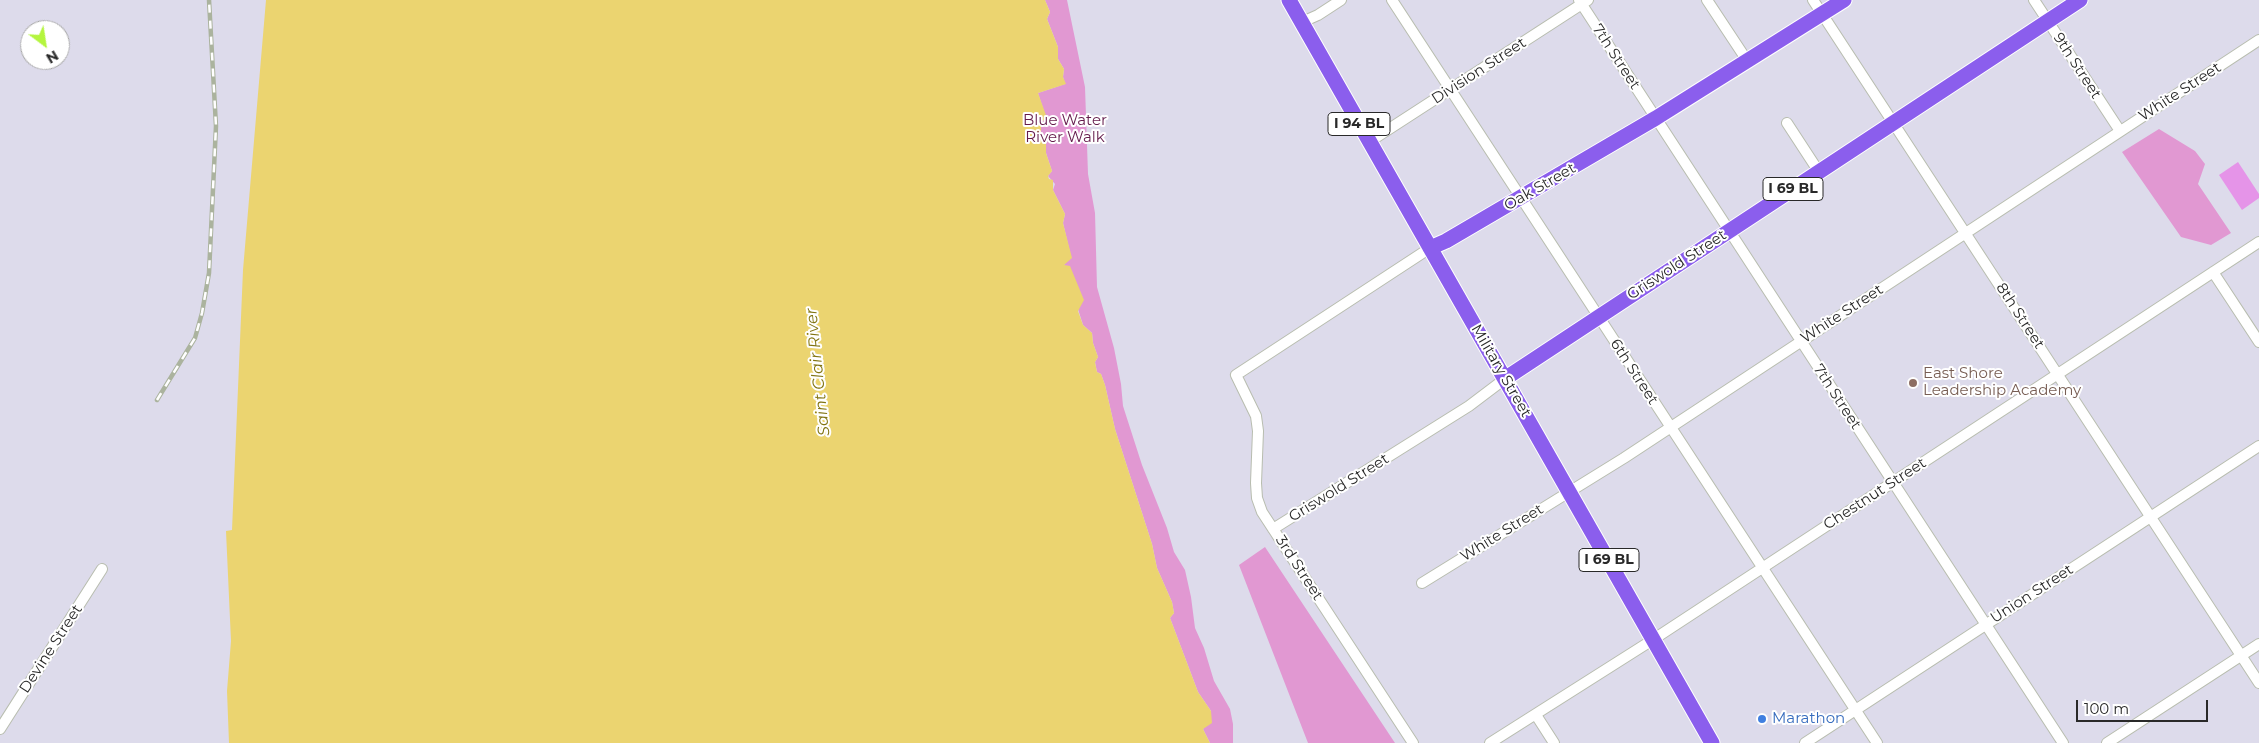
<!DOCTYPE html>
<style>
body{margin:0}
#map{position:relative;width:2259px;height:743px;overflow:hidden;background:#dddbeb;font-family:Montserrat,sans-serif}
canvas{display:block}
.north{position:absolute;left:20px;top:20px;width:50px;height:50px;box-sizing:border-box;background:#fff;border:1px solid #a9a9a9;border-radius:50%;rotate:149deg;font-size:14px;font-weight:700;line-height:20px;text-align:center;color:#292929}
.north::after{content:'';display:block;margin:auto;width:18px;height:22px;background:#b4f53e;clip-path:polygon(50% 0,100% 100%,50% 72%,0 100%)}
.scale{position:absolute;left:2076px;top:700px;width:132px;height:22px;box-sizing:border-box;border:2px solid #292929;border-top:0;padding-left:6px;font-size:15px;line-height:18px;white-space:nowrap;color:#292929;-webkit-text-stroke:4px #fff;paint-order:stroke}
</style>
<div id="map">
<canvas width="2259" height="743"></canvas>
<div class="north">N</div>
<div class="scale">100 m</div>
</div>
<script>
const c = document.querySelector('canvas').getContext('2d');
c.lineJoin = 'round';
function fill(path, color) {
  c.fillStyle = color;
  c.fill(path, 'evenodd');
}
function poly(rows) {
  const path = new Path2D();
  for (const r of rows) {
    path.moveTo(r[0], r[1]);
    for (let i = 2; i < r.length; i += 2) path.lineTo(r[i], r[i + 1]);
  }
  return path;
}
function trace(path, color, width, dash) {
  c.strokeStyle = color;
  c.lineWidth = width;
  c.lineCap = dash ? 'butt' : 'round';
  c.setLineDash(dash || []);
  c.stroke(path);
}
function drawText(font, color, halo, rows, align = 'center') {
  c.font = font + ' Montserrat,sans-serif';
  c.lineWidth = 4;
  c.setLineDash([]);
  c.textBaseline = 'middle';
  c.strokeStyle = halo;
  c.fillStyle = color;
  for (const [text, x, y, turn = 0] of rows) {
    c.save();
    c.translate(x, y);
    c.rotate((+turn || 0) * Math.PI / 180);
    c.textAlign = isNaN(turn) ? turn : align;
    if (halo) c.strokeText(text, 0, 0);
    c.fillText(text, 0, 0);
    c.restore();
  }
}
fill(poly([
 [1045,0,1067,0,1085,87,1088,174,1095,213,1097,287,1114,348,1121,384,1123,406,1142,465,1167,528,1174,552,1185,570,1191,597,1195,628,1204,648,1214,681,1230,709,1233,724,1233,743,1210,743,1203,729,1211,711,1198,692,1170,618,1174,613,1172,602,1157,568,1152,544,1115,429,1105,385,1101,374,1097,372,1095,362,1098,357,1093,343,1092,333,1083,325,1064,265,1065,263,1071,257,1063,223,1065,214,1053,190,1055,184,1048,176,1052,171,1046,153,1046,139,1041,133,1041,122,1046,118,1038,93,1065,84,1063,77,1064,69,1058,59,1058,47,1047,19,1050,12],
 [2159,129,2195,151,2205,164,2198,184,2231,233,2211,245,2181,237,2122,152],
 [1265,547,1395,743,1308,743,1239,565]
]), '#e198d2');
fill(poly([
 [2238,162,2259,194,2259,198,2242,210,2219,175]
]), '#e594e8');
fill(poly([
 [266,0,1045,0,1050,12,1047,19,1058,47,1058,59,1064,69,1063,77,1066,84,1038,93,1047,118,1041,122,1041,133,1046,139,1046,153,1052,171,1048,176,1049,179,1053,180,1053,190,1065,214,1063,223,1072,258,1064,265,1070,266,1084,300,1078,311,1083,325,1092,333,1093,343,1098,357,1095,362,1097,372,1101,374,1105,385,1115,429,1152,544,1157,568,1172,602,1174,613,1170,618,1198,692,1211,711,1212,723,1203,729,1210,743,229,743,227,691,231,641,226,531,232,530,243,270]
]), '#ebd470');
const street = poly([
 [1392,0,1877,743],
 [1579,0,2063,743],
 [1707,0,1748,62],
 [1813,0,2259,683],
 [2034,0,2120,131],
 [1300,23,1318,15,1341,0],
 [1787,123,1819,172],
 [1369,142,1588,0],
 [2213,272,2259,342],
 [1273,529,1469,406,1506,378],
 [1422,583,1624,458,2259,40],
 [1536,715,1554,743],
 [0,729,102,569],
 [1413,743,1262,512,1257,498,1256,483,1258,431,1256,416,1236,375,1430,248],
 [1490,743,1654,639,2259,242],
 [1805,743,2259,446],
 [2107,743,2259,644]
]);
const primary = poly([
 [1289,0,1712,743],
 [1430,248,1446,241,1656,118,1844,0],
 [1506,378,2080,0]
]);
trace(street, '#b8bdaf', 12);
trace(primary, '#fff', 17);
trace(street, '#fff', 10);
trace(primary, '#8b5eed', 15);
const rail = poly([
 [157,400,195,338,202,313,209,273,216,126,209,0]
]);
trace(rail, '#abb39e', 4.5);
trace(rail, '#fff', 2.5, [8]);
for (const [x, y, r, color] of [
 [1913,383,5,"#8d6e63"],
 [1762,719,5,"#3f7fe0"]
]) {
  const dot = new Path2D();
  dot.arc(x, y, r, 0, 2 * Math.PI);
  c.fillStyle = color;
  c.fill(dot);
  trace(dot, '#fff', 2);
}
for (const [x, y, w] of [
 [1359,124,62],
 [1793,189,60],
 [1609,560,60]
]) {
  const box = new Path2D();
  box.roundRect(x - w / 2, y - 11.5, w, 23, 4);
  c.fillStyle = '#fff';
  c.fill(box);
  trace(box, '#292929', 1);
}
drawText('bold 14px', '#292929', null, [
 ["I 94 BL",1359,124],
 ["I 69 BL",1793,189],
 ["I 69 BL",1609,560]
]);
drawText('15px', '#292929', '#fff', [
 ["7th Street",1616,57,57],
 ["9th Street",2077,66,57],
 ["Division Street",1479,71,-33],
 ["White Street",2180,92,-33],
 ["Oak Street",1540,187,-30],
 ["Griswold Street",1677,265,-33],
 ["White Street",1842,314,-33],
 ["8th Street",2020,316,57],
 ["Military Street",1501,371,60],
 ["6th Street",1634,372,57],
 ["7th Street",1837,397,57],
 ["Griswold Street",1339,488,-32],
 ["Chestnut Street",1875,494,-33],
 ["White Street",1502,533,-32],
 ["3rd Street",1299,568,57],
 ["Union Street",2032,594,-33],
 ["Devine Street",51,649,-57]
]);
drawText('15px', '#641b4b', '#fff', [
 ["Blue Water",1065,121],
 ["River Walk",1065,138]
]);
drawText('15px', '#785e54', '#fff', [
 ["East Shore",1923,374],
 ["Leadership Academy",1923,391]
], 'left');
drawText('15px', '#366cbe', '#fff', [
 ["Marathon",1772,719]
], 'left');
drawText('italic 16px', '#817411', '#fff', [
 ["Saint Clair River",818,372,-96]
]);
</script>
